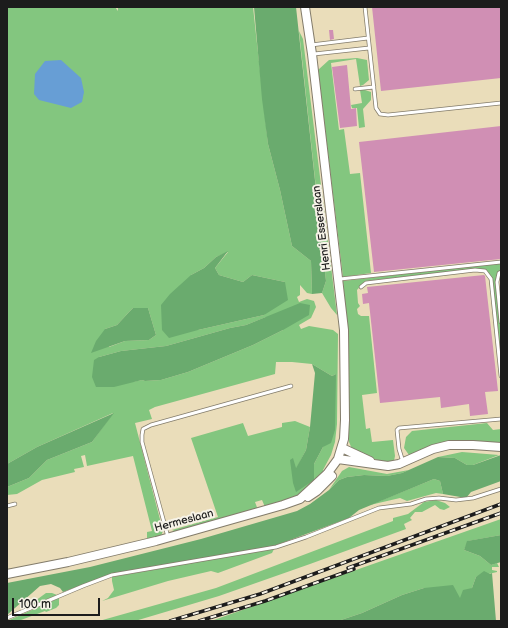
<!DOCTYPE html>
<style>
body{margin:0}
#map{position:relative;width:508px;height:628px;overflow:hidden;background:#eaddba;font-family:"Balsamiq Sans",sans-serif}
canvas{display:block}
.frame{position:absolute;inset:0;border:8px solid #1c1c1c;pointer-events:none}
.scale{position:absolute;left:12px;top:598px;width:88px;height:18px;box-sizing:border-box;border:2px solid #1c1c1c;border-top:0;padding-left:5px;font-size:12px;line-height:14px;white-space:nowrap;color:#1c1c1c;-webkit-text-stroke:3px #f7f3e8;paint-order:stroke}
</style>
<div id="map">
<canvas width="508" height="628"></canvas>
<div class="frame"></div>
<div class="scale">100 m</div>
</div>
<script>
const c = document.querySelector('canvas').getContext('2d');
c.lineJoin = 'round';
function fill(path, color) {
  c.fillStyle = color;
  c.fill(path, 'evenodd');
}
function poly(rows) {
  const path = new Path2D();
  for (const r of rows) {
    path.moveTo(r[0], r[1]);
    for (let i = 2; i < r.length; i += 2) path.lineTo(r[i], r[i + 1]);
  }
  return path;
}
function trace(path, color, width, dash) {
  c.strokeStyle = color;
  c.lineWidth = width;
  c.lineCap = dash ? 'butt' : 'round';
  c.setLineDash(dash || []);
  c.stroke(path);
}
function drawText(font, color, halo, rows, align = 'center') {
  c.font = font + ' "Balsamiq Sans",sans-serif';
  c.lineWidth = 4;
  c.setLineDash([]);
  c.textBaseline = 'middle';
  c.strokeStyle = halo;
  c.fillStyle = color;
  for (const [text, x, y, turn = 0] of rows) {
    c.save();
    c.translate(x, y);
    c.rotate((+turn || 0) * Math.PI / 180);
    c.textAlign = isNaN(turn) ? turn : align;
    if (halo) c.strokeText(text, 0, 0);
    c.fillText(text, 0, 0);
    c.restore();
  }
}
fill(poly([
 [7,7,115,7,118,11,118,7,253,7,268,144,280,190,292,246,311,261,312,294,307,293,300,285,300,295,297,297,299,302,307,299,314,301,316,307,311,318,299,325,301,329,309,326,333,330,338,334,337,424,335,442,331,455,323,470,325,473,299,495,292,498,265,507,262,500,255,502,258,510,177,532,172,530,218,517,191,438,243,423,248,436,282,427,282,423,295,421,310,427,306,450,296,469,293,483,314,480,314,464,323,447,336,374,332,376,312,364,292,362,276,362,275,374,155,407,149,410,152,419,135,423,163,531,161,536,149,539,147,538,147,532,152,531,133,456,87,466,85,455,81,456,84,467,74,469,75,472,42,480,17,494,7,495,7,487,29,478,47,460,92,442,113,413,37,447,7,464],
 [228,252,215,268,219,275,243,282,252,275,285,282,264,315,198,330,191,275,204,268,216,257],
 [133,308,148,308,156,335,149,340,125,341,109,347,105,329,117,325,130,311],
 [266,317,283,330,253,345,188,372,161,380,145,381,142,380,132,382,99,357,121,351,166,346,230,328,246,325],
 [299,31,303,39,337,315,331,308,322,293,326,281],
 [357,58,367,60,369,80,363,85,360,86,356,59,331,63,339,130,344,129,350,174,360,173,371,273,343,277,318,70,329,60],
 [360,90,365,90,371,92,371,100,363,109,365,127,359,128,357,108,352,108,351,105,362,103],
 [501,263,501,270,498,272,496,284,501,334,501,360,492,280,488,272,475,269,365,281,357,290,358,303,360,306,357,309,358,314,361,316,369,316,377,393,362,395,366,429,370,428,372,442,393,440,395,456,394,461,381,461,367,457,352,449,349,442,349,343,343,281],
 [487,423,493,430,501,429,501,443,460,441,413,455,409,455,404,448,406,437,412,431],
 [462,452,499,455,473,465,467,465,455,458,438,457],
 [349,467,387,474,409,470,402,473,387,476,364,475,347,477,339,480,329,490,342,471],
 [434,479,440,481,443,494,436,493,407,501,400,498,370,505],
 [436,500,445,503,450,507,444,510,440,509,435,505,422,512,415,512,410,518,412,520,404,524,406,529,310,564,219,596,135,621,99,621,216,588,393,521,393,518,408,514,424,502],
 [501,519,501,535,468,541,464,550,480,556,491,565,497,563,499,567,492,567,492,570,497,571,497,572,476,577,472,588,460,599,424,588,402,595,362,613,338,621,211,621],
 [274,549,272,553,218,573,211,571,168,581,102,601,108,598,114,590,112,581,112,577,214,559],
 [46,593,52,593,57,595,24,609],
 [59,598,59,605,56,608,46,612,45,611,21,620,21,621,7,621]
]), '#83c67f');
fill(poly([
 [254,7,296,7,326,281,322,293,312,294,311,261,292,246,280,190,268,144,262,99],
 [228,251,215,268,219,275,243,282,252,275,285,282,288,300,264,315,198,330,169,338,162,330,161,305,170,294,191,275,204,268,216,257],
 [300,303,310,305,309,315,283,330,253,345,188,372,161,380,145,381,142,380,114,387,96,387,92,377,94,360,99,357,121,351,166,346,230,328,246,325],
 [133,308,148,308,156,335,149,340,125,341,91,353,96,341,105,329,117,325,130,311],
 [312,364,332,376,336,374,335,430,331,443,323,447,314,464,314,480,296,492,293,483,290,460,293,458,296,468,306,450,310,427,315,373],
 [114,413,92,442,47,460,29,478,7,487,7,464,37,447],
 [501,455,501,481,471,492,466,498,443,494,440,481,434,479,359,510,349,518,274,546,111,574,63,592,60,588,51,584,40,586,7,615,7,583,90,567,201,539,297,511,310,504,329,490,339,480,347,477,364,475,387,476,402,473,438,457,455,458,467,465,473,465],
 [501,535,501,562,491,565,480,556,464,550,467,541],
 [484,571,490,574,492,573,496,621,338,621,362,613,402,595,424,588,453,585,460,598,463,590,472,588,476,577]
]), '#6aab6e');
fill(poly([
 [61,60,81,78,84,92,82,102,71,108,39,100,34,94,35,74,45,61]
]), '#679ed5');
fill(poly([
 [372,7,501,7,501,78,381,91],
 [329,30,333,30,334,39,330,40],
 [347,65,351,109,356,108,357,126,340,128,332,67],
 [501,126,501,259,374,272,359,142],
 [484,275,485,276,498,391,485,392,488,414,470,416,469,404,441,408,440,397,380,403,369,303,363,304,362,294,368,293,367,287]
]), '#d08fb4');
const lane = poly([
 [365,7,376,108,380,114,388,115,501,103],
 [311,45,368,38],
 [314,54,369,48],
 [355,89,374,87],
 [501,272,499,273,497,282,501,322],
 [340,279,501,262],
 [361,287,366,283,475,270,485,271,491,279,501,376],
 [403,462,399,449,397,430,399,428,501,419],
 [7,506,15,504],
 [168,537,142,442,142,435,143,429,151,425,291,386],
 [7,618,83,586,112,575,276,547,306,537,379,508,411,504,426,499,439,498,456,500,473,498,501,489]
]);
const secondary = poly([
 [342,448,370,461],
 [338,459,388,466,399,464,433,449,449,445,473,445,501,447],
 [308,497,317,491,332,476],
 [7,574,68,562,156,541,283,505,300,499,327,474,338,459,344,439,345,420,344,330,312,54,305,7]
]);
trace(lane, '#837c6b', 4.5);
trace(secondary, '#837c6b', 10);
trace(lane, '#fff', 3);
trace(secondary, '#fff', 8);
const rail = poly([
 [348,568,501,513],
 [170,621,260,594,501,504],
 [199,621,265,601,354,569]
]);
trace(rail, '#1c1c1c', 3.5);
trace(rail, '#f7f3e8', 2, [6]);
drawText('11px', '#1c1c1c', '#f7f3e8', [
 ["Henri Esserslaan",322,228,-97],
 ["Hermeslaan",184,521,-15]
]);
</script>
